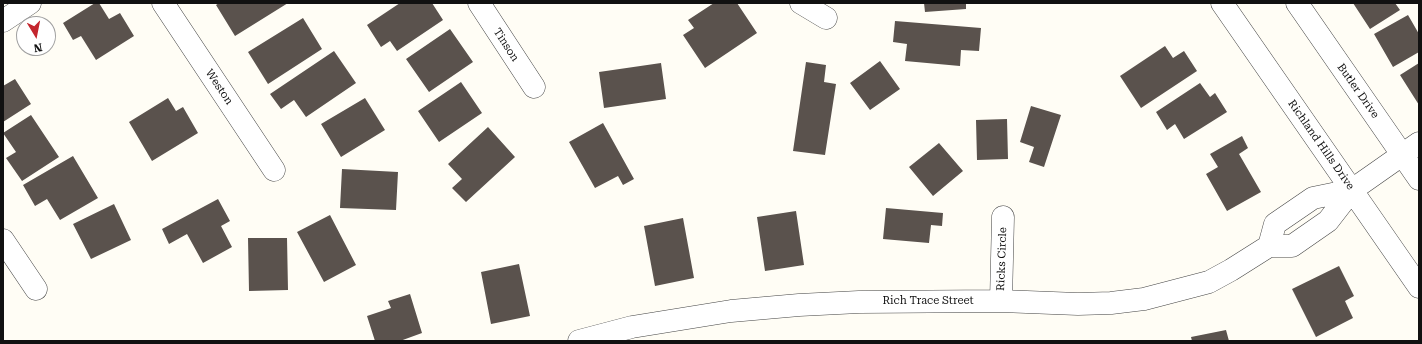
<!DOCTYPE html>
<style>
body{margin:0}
#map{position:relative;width:1422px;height:344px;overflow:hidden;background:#fffdf5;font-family:"Roboto Serif",serif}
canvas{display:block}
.frame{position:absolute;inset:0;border:4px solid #111;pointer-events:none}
.north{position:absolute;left:16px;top:16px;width:40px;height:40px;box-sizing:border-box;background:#fff;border:1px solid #a0a0a0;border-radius:50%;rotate:170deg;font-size:11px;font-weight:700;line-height:16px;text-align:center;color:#111}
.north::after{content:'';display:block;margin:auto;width:14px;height:18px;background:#c4262e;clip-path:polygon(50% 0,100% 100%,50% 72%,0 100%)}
</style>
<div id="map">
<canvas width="1422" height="344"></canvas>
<div class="frame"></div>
<div class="north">N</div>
</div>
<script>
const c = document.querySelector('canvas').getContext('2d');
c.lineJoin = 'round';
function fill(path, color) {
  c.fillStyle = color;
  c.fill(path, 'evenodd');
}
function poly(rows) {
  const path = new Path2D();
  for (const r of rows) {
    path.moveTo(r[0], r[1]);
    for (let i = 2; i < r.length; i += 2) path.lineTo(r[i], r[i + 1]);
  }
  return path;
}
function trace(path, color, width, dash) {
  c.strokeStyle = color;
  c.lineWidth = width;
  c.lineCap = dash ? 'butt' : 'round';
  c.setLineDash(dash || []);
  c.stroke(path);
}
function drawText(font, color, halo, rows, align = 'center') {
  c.font = font + ' "Roboto Serif",serif';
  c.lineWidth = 4;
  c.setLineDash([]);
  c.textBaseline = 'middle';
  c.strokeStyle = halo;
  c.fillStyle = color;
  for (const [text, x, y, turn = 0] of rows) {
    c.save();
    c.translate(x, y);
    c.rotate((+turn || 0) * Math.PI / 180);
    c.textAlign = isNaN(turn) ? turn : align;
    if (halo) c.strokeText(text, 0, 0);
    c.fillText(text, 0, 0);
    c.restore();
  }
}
fill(poly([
 [95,3,99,3,109,19,120,13,134,36,96,60,81,36,73,40,63,23],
 [219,3,288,3,235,36,216,5],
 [400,3,432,3,443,20,397,51,390,41,381,47,367,25],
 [714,3,737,3,757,33,705,68,683,35,694,28,688,20],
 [924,3,966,3,966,9,925,12],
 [1353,3,1395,3,1400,10,1370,29],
 [1408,15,1419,34,1419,52,1393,67,1374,34],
 [303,18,322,49,268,84,248,52],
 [895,21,981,28,979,51,961,50,960,66,905,61,907,44,893,42],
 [450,29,473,62,429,92,406,59],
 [1165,46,1173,58,1184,51,1197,71,1141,108,1120,76],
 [334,51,356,83,306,117,294,100,281,109,270,94],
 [880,61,900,89,870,110,850,83],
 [806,62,826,65,824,82,836,84,825,155,793,151],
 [661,63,666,99,604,108,599,72],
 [1419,63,1419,105,1400,75],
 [15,79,31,104,3,122,3,86],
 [461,82,482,113,439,142,418,111],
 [1200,83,1210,97,1215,93,1227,112,1184,139,1175,124,1167,130,1156,112],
 [168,98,176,111,183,107,198,133,152,161,129,122],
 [365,98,385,130,341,157,321,124],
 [1031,106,1061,115,1044,167,1029,162,1034,147,1020,142],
 [31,115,59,157,22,181,6,158,16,152,3,133],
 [1007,119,1008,159,977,160,976,120],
 [603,123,634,179,623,185,618,176,595,188,569,142],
 [488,127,515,157,466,202,452,188,462,179,448,164],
 [1242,136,1248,148,1239,154,1261,192,1227,211,1206,174,1218,167,1210,154],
 [939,143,963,171,933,196,909,167],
 [73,156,98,198,60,220,47,199,35,206,23,185],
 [342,169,398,172,396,210,340,208],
 [218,199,230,221,221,226,232,247,203,263,187,234,169,244,162,229],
 [114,204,131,240,91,259,73,224],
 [886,208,943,213,942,226,931,225,929,243,883,239],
 [796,211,804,265,765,271,757,217],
 [330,215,356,265,324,282,297,232],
 [683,218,694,278,655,286,644,226],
 [248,238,287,238,288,290,249,291],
 [519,264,530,316,491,324,481,272],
 [1339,266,1354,296,1345,301,1353,318,1316,337,1292,289],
 [410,294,422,333,400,341,375,341,367,316,391,308,388,301],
 [1226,330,1229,341,1192,341,1191,337]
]), '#5a524d');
const minor = poly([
 [163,3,274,170],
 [479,3,534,87],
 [801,3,826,18],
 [1222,3,1419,287],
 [1297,3,1419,179],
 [3,21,30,3],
 [3,240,36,289],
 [1269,246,1275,224,1313,198,1352,190],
 [1001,301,1003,217],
 [579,341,632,327,731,311,799,305,859,302,1001,301,1078,304,1111,303,1144,299,1209,282,1231,270,1269,246,1292,246,1328,221,1352,190,1419,143]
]);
trace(minor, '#444', 23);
trace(minor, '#fff', 22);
drawText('11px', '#111', '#fff', [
 ["Tinson",506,45,57],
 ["Weston",219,87,56],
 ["Butler Drive",1358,91,55],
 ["Richland Hills Drive",1321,145,55],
 ["Ricks Circle",1002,259,-88],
 ["Rich Trace Street",928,301]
]);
</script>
